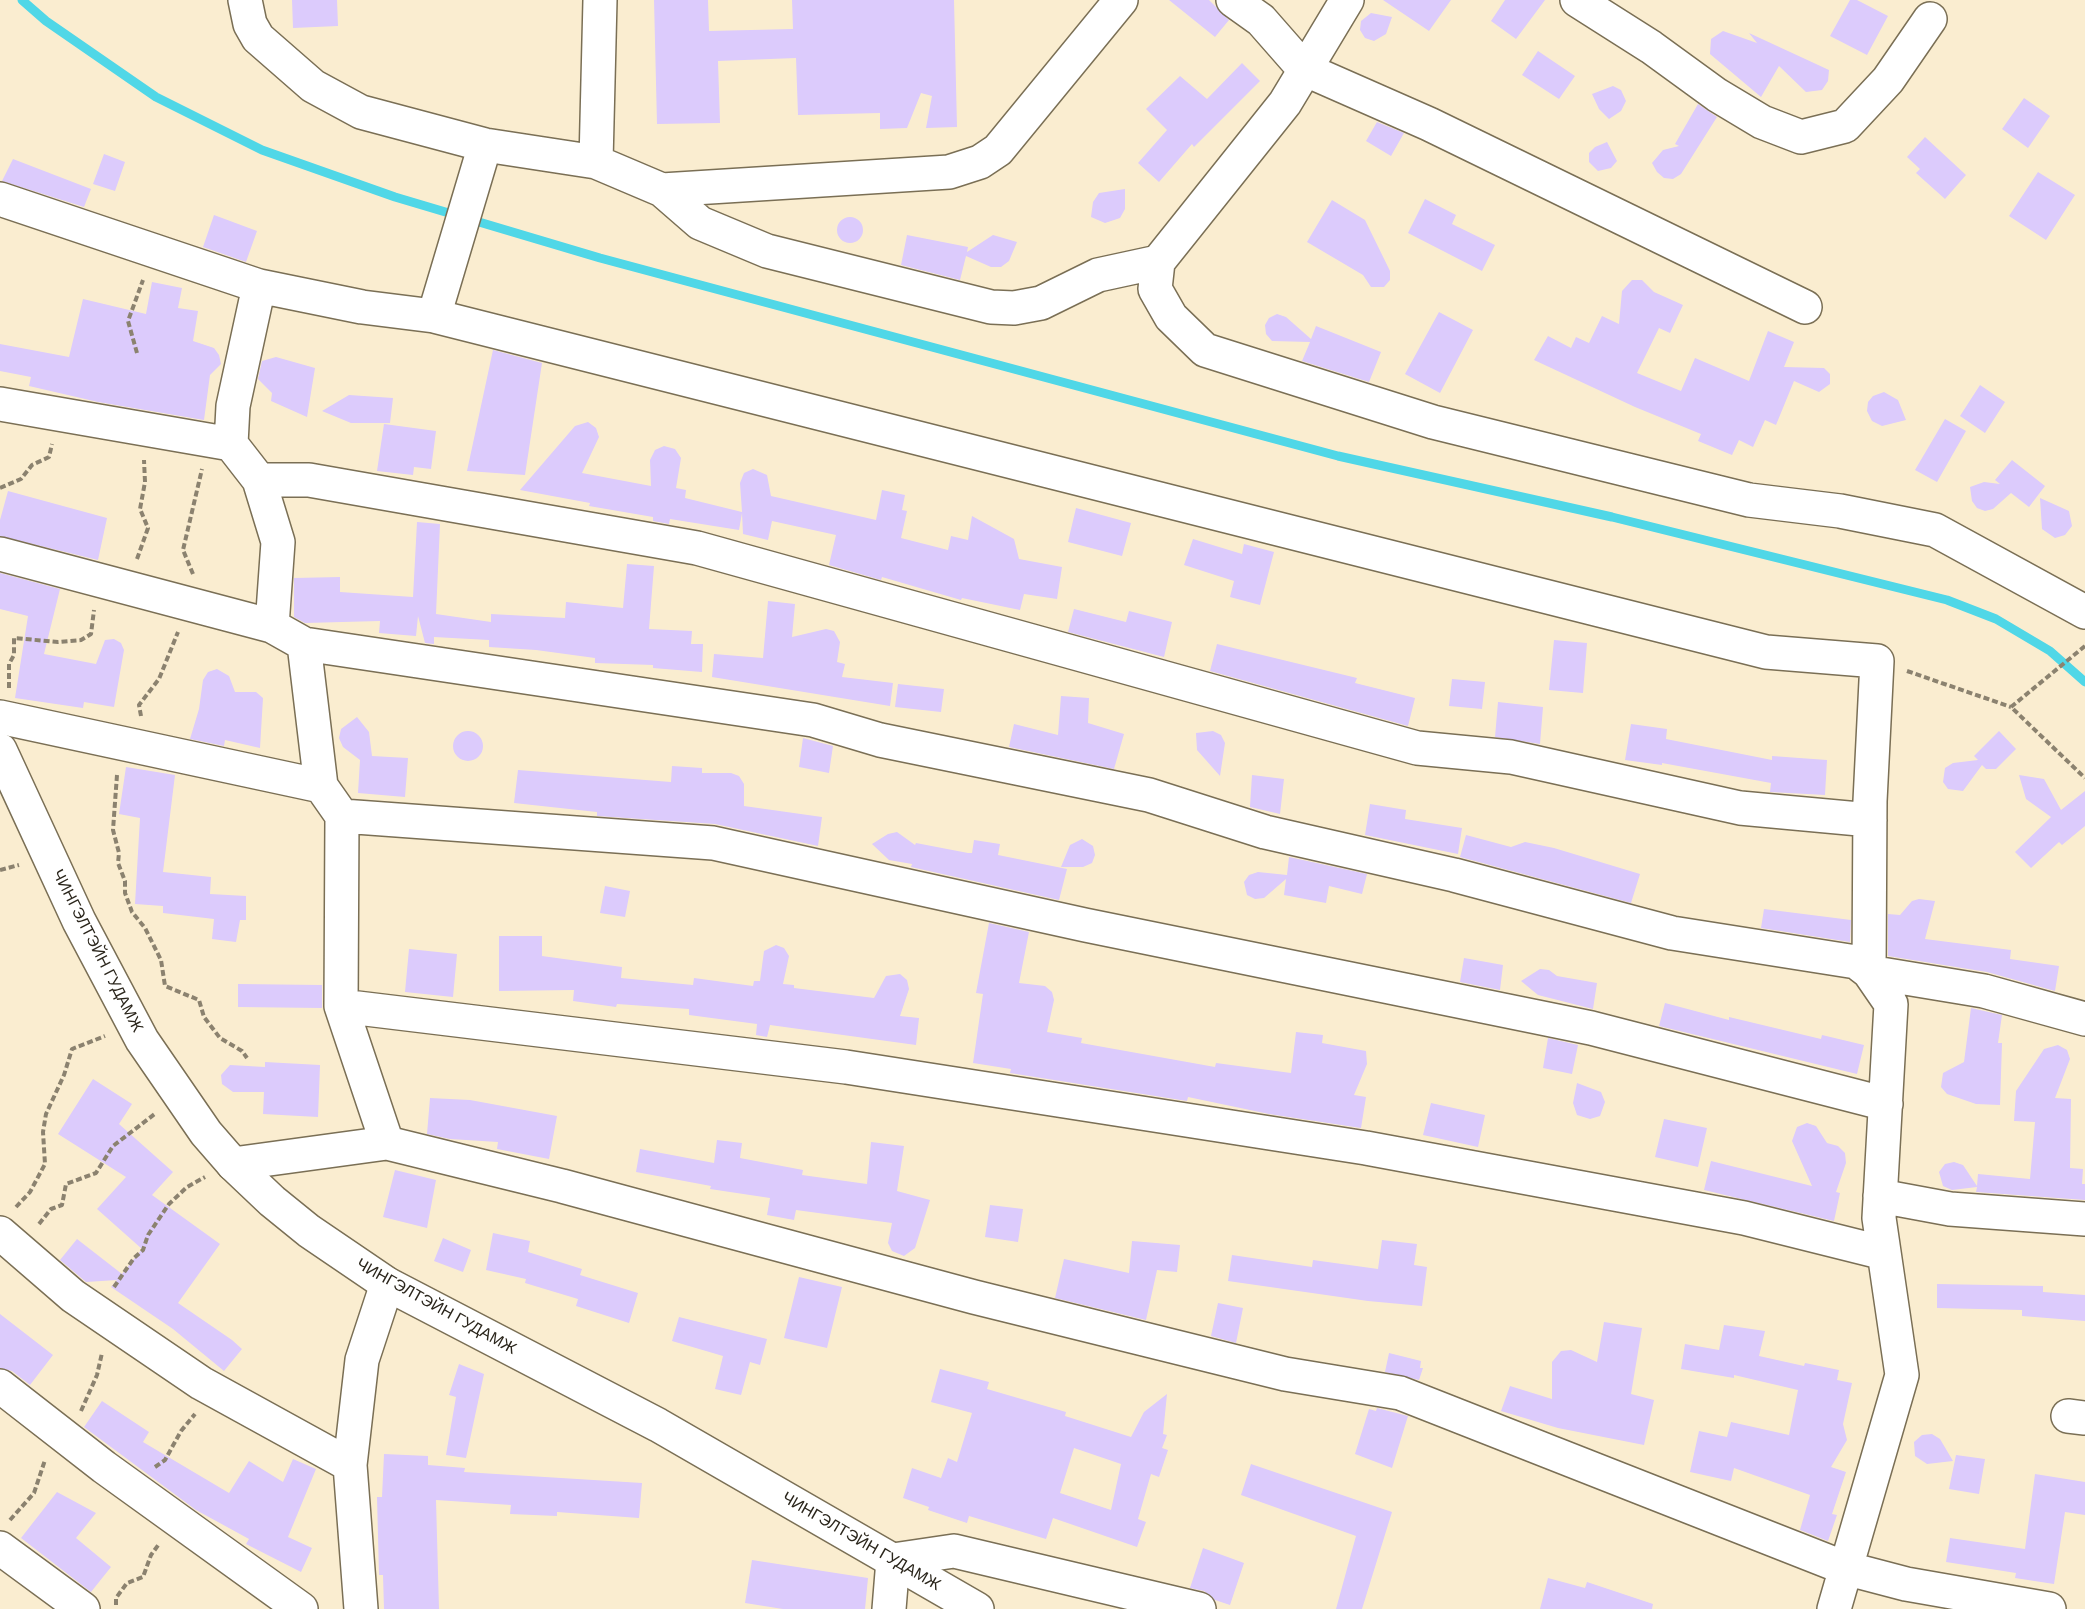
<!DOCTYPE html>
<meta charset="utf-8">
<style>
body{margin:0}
canvas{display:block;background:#faedd0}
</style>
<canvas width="2085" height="1609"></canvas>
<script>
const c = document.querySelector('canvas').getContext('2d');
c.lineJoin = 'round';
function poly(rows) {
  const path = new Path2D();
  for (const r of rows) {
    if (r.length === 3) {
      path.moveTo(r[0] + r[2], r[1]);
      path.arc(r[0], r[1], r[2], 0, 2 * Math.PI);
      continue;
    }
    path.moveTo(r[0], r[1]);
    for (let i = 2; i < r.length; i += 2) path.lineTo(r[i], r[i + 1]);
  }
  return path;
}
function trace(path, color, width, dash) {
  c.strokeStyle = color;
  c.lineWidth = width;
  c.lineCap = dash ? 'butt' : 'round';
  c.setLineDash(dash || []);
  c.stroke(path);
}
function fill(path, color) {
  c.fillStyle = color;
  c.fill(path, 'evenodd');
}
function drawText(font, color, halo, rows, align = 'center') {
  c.font = font + ' "DM Sans",sans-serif';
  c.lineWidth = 5;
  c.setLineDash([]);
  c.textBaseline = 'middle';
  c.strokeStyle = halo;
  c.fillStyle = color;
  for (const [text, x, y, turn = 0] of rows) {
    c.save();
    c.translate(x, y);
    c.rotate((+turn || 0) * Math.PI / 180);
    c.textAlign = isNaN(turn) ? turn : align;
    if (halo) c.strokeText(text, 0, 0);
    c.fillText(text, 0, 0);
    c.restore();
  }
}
trace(poly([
 [22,0,46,21,156,97,262,150,395,197,600,258,1338,456,1612,517,1947,600,1996,619,2050,651,2085,682]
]), '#50d7e7', 9);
fill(poly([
 [292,0,337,0,338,26,293,28],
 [654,0,708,0,709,31,793,29,792,0,954,0,957,127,926,128,932,96,921,93,907,128,880,129,880,113,798,115,796,58,718,61,720,123,657,124],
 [1169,0,1209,0,1229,20,1215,37],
 [1383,0,1451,0,1429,31],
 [1505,0,1545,0,1516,39,1491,21],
 [1850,0,1857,0,1888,16,1867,55,1830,36],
 [1371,13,1392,17,1386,34,1374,41,1365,38,1360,30,1361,21],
 [1723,31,1757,43,1749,33,1829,70,1828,81,1822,90,1806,92,1779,66,1761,97,1710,54,1711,39],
 [1538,51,1575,76,1559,99,1522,75],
 [1242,63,1260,81,1194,147,1192,144,1159,182,1138,163,1167,130,1146,109,1180,76,1207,99],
 [1613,86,1621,90,1626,101,1621,111,1609,119,1599,109,1592,94],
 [2024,98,2050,116,2028,148,2002,129],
 [1698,104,1717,117,1681,174,1673,179,1664,178,1657,172,1652,163,1663,150,1679,146,1675,144],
 [1377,122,1404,133,1391,156,1366,141],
 [1925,137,1966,175,1945,199,1916,173,1920,169,1907,157],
 [1607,142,1617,161,1611,168,1598,171,1589,162,1589,153,1595,147],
 [104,154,125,162,115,191,93,184],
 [13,159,91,189,84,207,2,181],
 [2038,172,2075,195,2046,240,2009,216],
 [1125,189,1125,209,1120,218,1105,223,1091,217,1093,202,1099,193],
 [1425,199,1456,215,1452,224,1495,245,1482,271,1408,233],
 [1332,200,1365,220,1390,271,1390,280,1384,287,1371,287,1363,275,1307,242],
 [214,215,257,231,246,262,203,247],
 [850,230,13],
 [907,235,968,247,967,252,993,235,1017,242,1009,261,1001,267,991,267,966,256,960,280,901,265],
 [1632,280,1642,280,1654,292,1683,305,1670,333,1659,328,1637,373,1681,391,1695,358,1749,381,1768,331,1794,342,1784,367,1824,368,1830,374,1830,384,1819,392,1794,381,1776,425,1765,420,1753,447,1739,440,1732,455,1698,441,1701,434,1635,407,1534,360,1548,336,1571,348,1576,337,1589,343,1602,316,1619,324,1622,291],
 [152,282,182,288,178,308,198,311,193,341,214,348,219,355,221,364,210,375,204,420,98,402,29,386,31,377,0,371,0,344,69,357,83,299,146,314],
 [1439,312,1473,330,1440,393,1405,374],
 [1277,314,1286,317,1311,339,1316,326,1381,352,1369,382,1302,361,1310,342,1272,341,1266,334,1265,325,1269,318],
 [493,350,542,363,525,475,467,471],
 [276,357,315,368,307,417,271,401,272,393,258,379,262,361],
 [1980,385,2005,402,1985,433,1960,416],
 [1884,392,1898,400,1906,420,1882,426,1872,421,1867,411,1868,402,1873,396],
 [349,395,393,398,390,423,351,423,322,411],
 [1945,419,1966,431,1937,482,1915,470],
 [588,422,596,428,599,437,582,473,651,486,650,460,655,450,664,446,675,449,681,458,676,488,686,490,685,498,742,512,740,483,744,473,753,469,767,475,771,496,876,520,882,490,905,495,902,510,907,511,901,538,948,550,951,536,968,540,972,516,1014,539,1019,559,1062,567,1057,599,1024,594,1020,610,962,598,961,600,882,577,881,580,829,565,836,535,772,521,768,540,743,534,742,513,739,530,670,519,669,524,653,521,653,517,589,506,590,503,520,490,575,426],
 [384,424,436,431,431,469,414,467,413,475,377,471],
 [2012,460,2045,486,2029,507,2011,493,1993,509,1985,511,1977,508,1972,501,1970,487,1984,482,2000,484,1995,480],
 [8,491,107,518,98,560,0,536,0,520],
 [2040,498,2069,511,2072,526,2065,535,2055,538,2042,529],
 [1076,508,1131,523,1122,556,1068,542],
 [417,522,440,524,436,614,491,622,491,614,565,618,566,602,623,608,627,564,654,566,649,629,692,631,691,644,703,644,702,672,653,668,653,665,595,663,595,658,536,650,489,647,489,640,434,637,434,644,425,643,418,616,416,636,379,633,380,621,305,623,294,617,294,578,340,577,340,592,413,597],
 [1193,539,1242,554,1244,544,1274,552,1260,605,1230,597,1234,581,1184,565],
 [0,573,60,589,44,654,96,664,105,640,114,639,121,643,124,650,114,707,84,702,83,708,15,698,28,616,0,609],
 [768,601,795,604,792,637,826,629,834,631,840,642,837,662,845,664,842,677,893,683,890,706,712,677,714,654,763,658],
 [1074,609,1126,622,1129,611,1172,622,1164,657,1068,632],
 [1554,640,1587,643,1583,693,1549,690],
 [1217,644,1357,678,1355,683,1415,698,1408,726,1210,671],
 [217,669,229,676,235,692,256,692,263,698,260,748,225,740,224,746,190,739,199,709,203,680,208,672],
 [1452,679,1485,682,1482,709,1449,706],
 [898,684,944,689,941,712,895,707],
 [1061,696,1089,698,1088,723,1124,734,1114,769,1009,747,1014,724,1058,735],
 [1498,702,1543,707,1540,744,1495,737],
 [357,717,369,732,372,756,408,758,405,797,358,793,360,760,343,747,339,738,341,729],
 [1631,724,1667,729,1666,739,1772,760,1772,756,1827,760,1825,795,1770,792,1771,783,1662,763,1662,765,1625,760],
 [1213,731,1221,735,1225,743,1220,776,1197,750,1196,733],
 [1999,731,2016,749,1996,769,1986,769,1982,765,1963,791,1948,789,1943,782,1945,768,1953,763,1978,760,1974,756],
 [468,746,15],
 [803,738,833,746,829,773,799,767],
 [672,766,702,768,702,773,731,773,739,776,744,784,744,806,822,817,818,846,715,824,597,816,597,812,514,803,518,770,671,782],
 [126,767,175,775,163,872,211,877,210,894,246,896,246,920,240,920,236,942,212,939,214,919,163,913,163,906,135,904,140,818,119,814],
 [1252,775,1284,779,1280,814,1250,807],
 [2019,775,2044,779,2061,810,2085,791,2085,826,2062,845,2059,842,2031,868,2015,852,2051,817,2026,799],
 [1370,804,1406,810,1405,819,1462,828,1458,854,1365,835],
 [897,832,915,845,916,843,968,853,972,853,974,840,1000,844,998,855,1067,869,1059,900,911,867,912,864,889,860,872,844,888,834],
 [1466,835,1511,847,1525,842,1554,848,1640,874,1631,903,1460,857],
 [1082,839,1093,846,1095,855,1092,863,1083,867,1061,867,1070,845],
 [1289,857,1367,874,1362,894,1329,886,1326,903,1284,895,1286,879,1264,898,1255,899,1247,895,1244,882,1249,875,1258,872,1287,875],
 [605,886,630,891,625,917,600,913],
 [1919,899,1935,901,1925,939,2011,950,2010,959,2059,966,2055,991,1987,972,1888,956,1888,914,1900,915,1912,901],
 [1764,909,1851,920,1850,942,1761,928],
 [989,923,1029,932,1019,983,1045,986,1052,992,1054,1000,1047,1032,1082,1038,1081,1043,1215,1067,1216,1063,1291,1073,1296,1032,1323,1035,1322,1043,1366,1051,1367,1064,1354,1095,1366,1097,1361,1128,1269,1114,1188,1097,1187,1101,1010,1073,1011,1069,973,1063,983,994,976,993],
 [499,936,542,936,542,956,622,967,621,978,693,985,694,978,753,986,754,981,760,981,764,951,776,945,784,948,789,956,783,984,794,985,794,988,874,998,886,976,900,974,907,980,909,989,900,1016,919,1018,916,1045,770,1025,767,1037,756,1035,757,1024,689,1015,689,1009,617,1004,616,1007,573,1001,574,990,499,991],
 [409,949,457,954,453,997,405,992],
 [1464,958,1503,965,1500,990,1460,982],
 [1540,969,1549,970,1557,976,1597,983,1593,1009,1538,995,1521,981],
 [238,984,322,985,322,1008,238,1007],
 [1665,1003,1729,1020,1729,1017,1821,1039,1822,1035,1864,1045,1857,1074,1659,1026],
 [1971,1008,2002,1015,1998,1043,2002,1043,2000,1105,1976,1104,1947,1094,1941,1087,1943,1073,1964,1062],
 [1548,1038,1578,1045,1572,1074,1543,1068],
 [2058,1045,2067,1050,2070,1059,2055,1098,2071,1099,2070,1168,2083,1169,2082,1184,2085,1184,2085,1200,1976,1192,1977,1187,1952,1190,1943,1186,1939,1172,1945,1164,1954,1162,1963,1165,1977,1186,1978,1174,2030,1179,2035,1122,2014,1121,2016,1091,2044,1049],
 [265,1062,320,1065,318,1117,263,1114,264,1092,233,1092,222,1084,221,1075,230,1065,265,1067],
 [93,1079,132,1104,119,1124,173,1172,152,1195,220,1244,178,1303,232,1340,242,1349,224,1371,173,1329,111,1287,117,1280,86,1282,60,1260,77,1239,122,1274,142,1249,97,1209,126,1177,58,1134],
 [1577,1083,1601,1092,1605,1102,1600,1116,1590,1119,1577,1115,1573,1103],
 [430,1098,470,1100,557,1116,549,1159,497,1149,498,1142,450,1139,427,1134],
 [1431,1103,1485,1115,1478,1147,1423,1135],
 [1664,1119,1707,1128,1698,1167,1655,1157],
 [1807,1123,1816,1126,1827,1143,1838,1146,1845,1153,1846,1163,1836,1192,1840,1193,1834,1221,1704,1190,1711,1161,1812,1186,1792,1141,1797,1127],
 [717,1140,742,1143,740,1158,803,1170,802,1175,867,1184,871,1142,904,1146,897,1191,930,1200,915,1248,904,1256,892,1251,888,1243,892,1223,796,1210,794,1220,767,1215,770,1198,710,1189,711,1186,636,1172,640,1149,714,1163],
 [395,1170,436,1180,427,1228,383,1217],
 [990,1205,1023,1209,1018,1242,985,1237],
 [493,1233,530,1241,528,1252,582,1269,580,1275,638,1293,629,1323,576,1306,578,1299,525,1283,526,1279,486,1270],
 [443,1238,471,1250,463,1272,434,1261],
 [1382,1240,1417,1244,1414,1265,1427,1267,1422,1306,1368,1301,1228,1281,1232,1255,1312,1267,1313,1260,1378,1269],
 [1132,1241,1180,1245,1177,1272,1157,1270,1146,1320,1055,1298,1064,1259,1129,1273],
 [799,1277,842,1287,827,1348,784,1338],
 [1937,1284,2043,1286,2043,1292,2085,1295,2085,1321,2022,1316,2022,1310,1937,1308],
 [1218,1303,1243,1308,1236,1343,1211,1336],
 [0,1314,53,1355,30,1385,12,1371,0,1368],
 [679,1317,767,1339,760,1365,750,1362,741,1395,715,1389,723,1356,672,1341],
 [1604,1322,1642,1328,1631,1394,1654,1400,1644,1445,1558,1428,1501,1411,1510,1386,1552,1399,1552,1362,1561,1351,1571,1350,1597,1362],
 [1724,1325,1765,1331,1759,1356,1804,1366,1805,1363,1839,1370,1837,1380,1852,1383,1843,1424,1847,1440,1831,1467,1846,1472,1832,1514,1837,1515,1828,1541,1800,1530,1810,1495,1734,1468,1731,1481,1690,1472,1699,1431,1727,1437,1731,1422,1789,1435,1798,1390,1734,1375,1734,1378,1681,1369,1685,1344,1719,1350],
 [1389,1353,1421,1361,1420,1368,1423,1368,1419,1380,1385,1372],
 [459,1364,484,1374,466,1458,446,1455,456,1397,449,1395],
 [940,1369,989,1382,987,1389,1066,1412,1065,1416,1131,1437,1144,1412,1167,1394,1163,1434,1167,1435,1162,1448,1168,1450,1159,1477,1151,1474,1138,1519,1146,1522,1137,1547,1053,1518,1046,1539,969,1516,967,1523,928,1510,929,1507,903,1498,912,1468,941,1478,948,1458,957,1462,972,1413,931,1402],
 [1074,1448,1121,1464,1111,1510,1060,1493],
 [102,1401,149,1432,143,1442,229,1493,249,1461,283,1482,293,1459,316,1469,288,1537,312,1548,301,1572,246,1544,249,1539,196,1510,84,1427],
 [1377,1408,1408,1416,1392,1468,1355,1454,1369,1409,1376,1411],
 [1932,1434,1940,1439,1953,1461,1927,1464,1915,1456,1914,1442,1922,1435],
 [384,1454,428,1456,428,1465,465,1468,464,1472,642,1483,639,1518,557,1512,557,1516,510,1514,511,1505,436,1500,439,1609,384,1609,383,1575,379,1575,377,1497,382,1497],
 [1956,1455,1985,1459,1979,1494,1949,1489],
 [1251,1464,1392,1512,1362,1609,1336,1609,1356,1536,1241,1495],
 [2035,1474,2085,1482,2085,1515,2065,1512,2054,1584,2015,1578,2016,1573,1946,1562,1950,1538,2025,1549],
 [57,1492,96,1513,76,1538,111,1567,91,1592,21,1538],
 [1203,1548,1244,1563,1230,1605,1215,1600,1204,1591,1190,1588],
 [752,1560,868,1578,865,1609,783,1609,745,1603],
 [1548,1578,1585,1588,1587,1582,1653,1604,1652,1609,1540,1609]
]), '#dccbfc');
const street = poly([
 [245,0,250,24,258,38,313,86,361,112,485,145,596,162,662,190,949,172,980,162,998,150,1121,0],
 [1233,0,1261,20,1304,69,1429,124,1805,307],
 [1347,0,1285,103,1158,262,1155,289,1171,317,1205,350,1433,422,1749,500,1840,511,1935,530,2085,612],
 [1577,0,1651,47,1717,95,1762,122,1801,137,1845,126,1888,80,1930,19],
 [596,162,600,0],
 [662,190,700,223,767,251,991,307,1014,308,1041,303,1098,275,1158,262],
 [0,199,259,286,362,307,434,316,1766,652,1877,661,1870,801,1869,972,1891,1004,1879,1218,1902,1375,1834,1609],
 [259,286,233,406,231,444,259,480,278,542,272,626,304,644,321,786,342,816,341,1006,387,1143],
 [434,316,485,145],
 [0,404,231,444],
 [259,480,309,480,697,548,1417,748,1511,757,1740,808,1870,820],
 [0,554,272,626],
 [304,644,813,720,880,740,1149,795,1265,832,1454,875,1672,933,1856,962,1869,972,1984,991,2085,1019],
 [0,717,321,786],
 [342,816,713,843,1085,925,1591,1028,1886,1104],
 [341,1006,846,1067,1366,1148,1744,1218,1884,1253],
 [233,1164,387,1143,562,1186,974,1297,1285,1374,1400,1393,1845,1568,1906,1584,2049,1609],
 [1880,1196,1950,1209,2085,1219],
 [0,1233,73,1296,201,1383,350,1465],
 [0,1386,104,1467,301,1609],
 [2068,1416,2085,1418],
 [0,1548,83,1609],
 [361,1609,350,1465,362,1360,387,1284],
 [889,1609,893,1560,954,1551,1199,1609]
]);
const secondary = poly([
 [0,750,79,921,142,1040,206,1133,233,1164,272,1201,309,1231,387,1284,658,1425,977,1609]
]);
trace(street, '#7a6f55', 36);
trace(secondary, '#7a6f55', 36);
trace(poly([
 [137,353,128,321,143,280],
 [0,488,21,479,32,465,49,457,52,444],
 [137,559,148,528,140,509,145,482,144,460],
 [193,574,183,550,202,469],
 [2085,646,2011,707,2085,778],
 [1907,671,2011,707],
 [9,688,9,664,14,655,14,638,58,642,81,640,91,634,94,610],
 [141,716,139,705,159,679,178,632],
 [117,775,113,830,119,853,118,863,125,881,125,893,132,912,145,928,161,960,165,986,199,1000,204,1017,220,1038,242,1051,247,1058],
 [0,870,19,865],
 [16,1207,30,1192,45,1164,43,1132,46,1114,64,1075,72,1049,105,1036],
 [39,1224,51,1209,62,1205,66,1184,96,1173,113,1146,156,1113],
 [114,1287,134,1258,143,1250,148,1235,169,1204,187,1187,205,1177],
 [81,1411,97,1375,102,1353],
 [155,1467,165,1460,181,1431,195,1414],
 [10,1520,34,1493,45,1460],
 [116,1605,116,1598,127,1583,143,1577,151,1555,159,1544]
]), '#8b826f', 4, [6, 3]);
trace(street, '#fff', 33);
trace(secondary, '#fff', 33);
drawText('16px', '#2b261c', '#fff', [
 ["ЧИНГЭЛТЭЙН ГУДАМЖ",97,951,63],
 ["ЧИНГЭЛТЭЙН ГУДАМЖ",436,1307,29],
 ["ЧИНГЭЛТЭЙН ГУДАМЖ",861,1542,30]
]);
</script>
